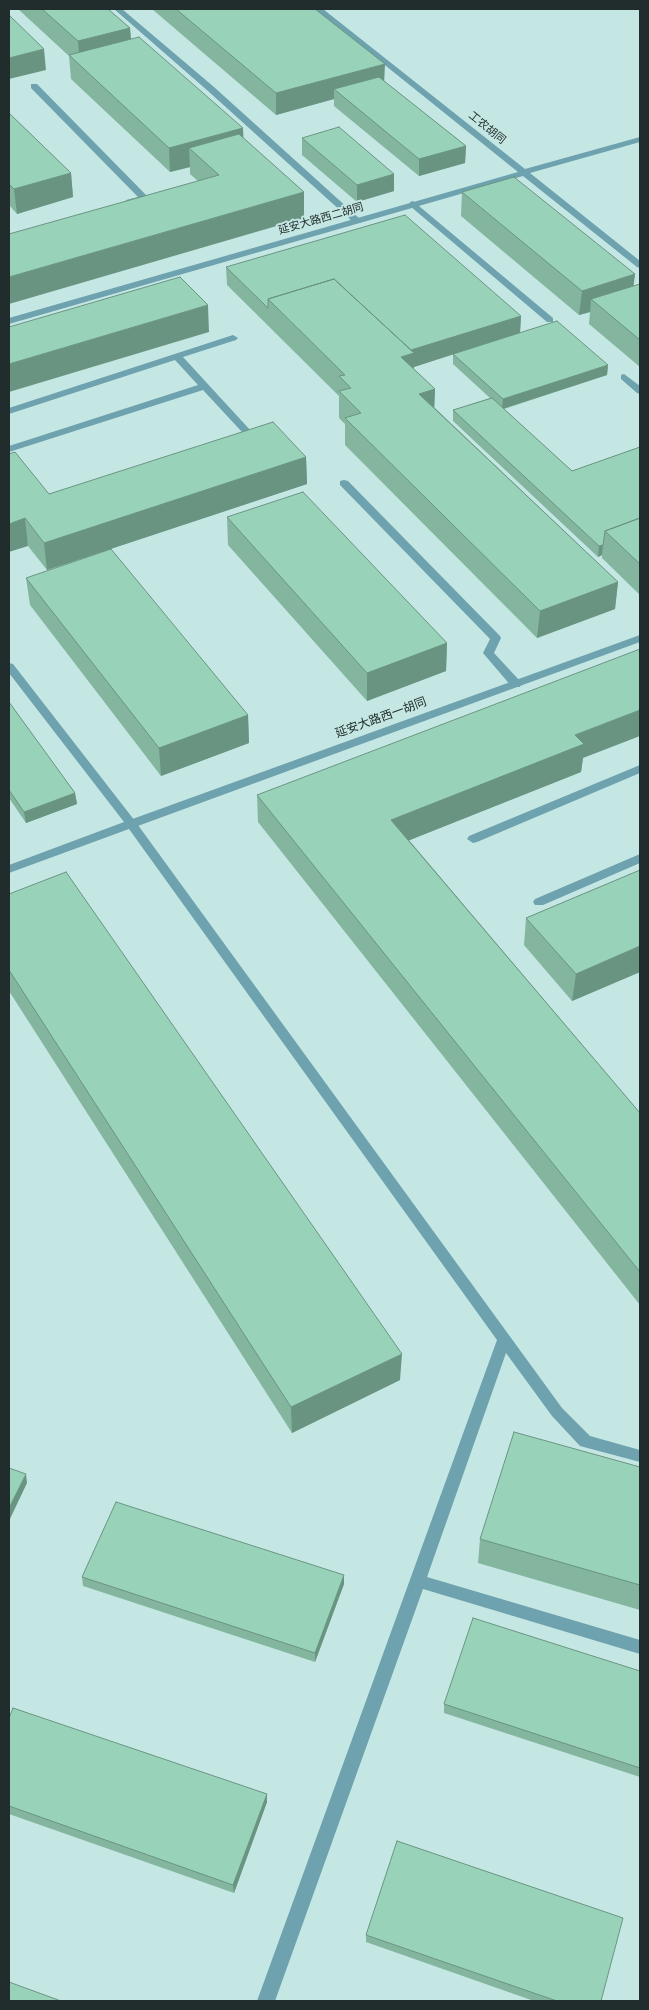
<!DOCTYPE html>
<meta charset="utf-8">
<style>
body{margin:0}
#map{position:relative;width:649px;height:2010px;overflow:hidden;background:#c5e7e4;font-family:"Fira Sans",sans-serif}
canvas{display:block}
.frame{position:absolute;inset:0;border:10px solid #202d2c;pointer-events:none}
</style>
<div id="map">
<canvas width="649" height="2010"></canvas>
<div class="frame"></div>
</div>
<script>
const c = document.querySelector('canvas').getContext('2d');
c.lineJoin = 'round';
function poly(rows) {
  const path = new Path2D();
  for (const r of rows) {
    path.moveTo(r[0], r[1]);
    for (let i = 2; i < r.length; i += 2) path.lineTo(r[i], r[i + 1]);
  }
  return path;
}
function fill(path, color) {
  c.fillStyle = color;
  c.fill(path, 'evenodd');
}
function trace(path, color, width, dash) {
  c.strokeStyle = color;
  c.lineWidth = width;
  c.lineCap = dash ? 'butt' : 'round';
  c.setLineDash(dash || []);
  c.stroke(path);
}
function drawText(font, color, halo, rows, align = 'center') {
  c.font = font + ' "Fira Sans","Noto Sans SC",sans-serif';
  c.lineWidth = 4;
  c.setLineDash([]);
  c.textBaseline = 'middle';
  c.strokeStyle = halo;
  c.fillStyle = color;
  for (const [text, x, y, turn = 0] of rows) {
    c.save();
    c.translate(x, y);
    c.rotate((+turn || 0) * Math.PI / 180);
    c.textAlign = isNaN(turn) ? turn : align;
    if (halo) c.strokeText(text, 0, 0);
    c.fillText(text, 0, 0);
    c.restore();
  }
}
fill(poly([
 [114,9,122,9,214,87,359,218,359,222,353,222,208,91,114,9],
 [31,84,37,84,147,196,147,200,126,204,126,200,138,197,31,88,31,84],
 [413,201,553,318,553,322,547,322,410,206,410,202,413,201],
 [233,335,238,338,236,340,183,357,251,431,251,435,236,440,233,439,233,435,242,432,203,390,9,452,9,446,198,385,175,360,9,414,9,408,233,335],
 [624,374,640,386,640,394,637,393,621,379,621,375,624,374],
 [344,480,348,481,500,636,501,638,494,653,520,681,521,684,520,687,512,687,483,653,490,639,340,485,340,481,344,480],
 [9,663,13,664,135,821,562,1408,590,1436,640,1450,640,1462,580,1446,552,1416,506,1353,427,1577,640,1640,640,1654,423,1589,275,2001,257,2001,497,1340,129,829,9,873,9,865,124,822,9,673,9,663],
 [640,765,640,773,477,842,473,843,467,839,469,836,640,765],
 [640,854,640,863,543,905,535,905,533,902,535,899,640,854]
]), '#6da2ae');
fill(poly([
 [315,9,323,9,525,169,640,137,640,142,530,173,640,261,640,268,637,267,523,176,9,324,9,318,518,172,315,9],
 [640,635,640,642,135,827,127,827,125,824,127,821,640,635]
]), '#6da2ae');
fill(poly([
 [18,9,108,9,130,28,131,40,243,128,243,138,304,192,304,218,198,181,190,174,190,167,170,172,71,79,69,56],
 [152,9,315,9,384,81,466,146,465,163,419,176,334,106,334,99,276,115],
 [9,113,71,173,73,197,17,214,9,205],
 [302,138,394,174,394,191,357,202,302,155],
 [462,192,635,274,633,286,640,284,640,367,589,324,590,312,579,315,461,216],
 [226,267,521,316,520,333,608,365,607,375,504,409,572,471,640,447,640,595,602,558,602,555,598,557,453,421,453,410,490,398,453,364,453,354,414,367,414,369,435,389,434,407,618,582,615,609,537,638,345,445,345,424,339,418,339,396,227,285],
 [9,454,49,494,306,457,307,484,47,570,28,546],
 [227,517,447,643,446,671,367,701,228,545],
 [26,578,248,715,249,743,161,776,30,605],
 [9,702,75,793,77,804,26,823,9,798],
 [583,758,581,772,409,840,640,1113,640,1305,258,822,257,795],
 [640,870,640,972,572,1001,524,945,526,918],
 [9,894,400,1380,292,1433,9,991],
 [640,1467,640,1610,478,1563,480,1539],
 [344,1575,344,1584,315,1662,83,1586,82,1577],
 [640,1671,640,1777,444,1713,444,1704],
 [9,1718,267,1794,267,1802,234,1893,9,1814],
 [366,1935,601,2001,534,2001,366,1942]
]), '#83b59f');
fill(poly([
 [130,28,132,53,80,66,78,41],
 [44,49,46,70,9,79,9,58],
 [385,64,384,85,334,89,334,99,276,115,276,93],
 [243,128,244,152,189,148,190,167,170,172,169,148],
 [466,146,465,163,419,176,419,159],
 [71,173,73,197,17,214,14,189],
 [394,174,394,191,357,202,357,185],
 [304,192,304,218,9,304,9,277],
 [635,274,632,298,591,299,590,312,579,315,582,291],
 [208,305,209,332,9,392,9,364],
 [521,316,520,333,414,367,413,380,401,357,404,352],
 [608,365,607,375,502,409,503,399],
 [435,389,434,416,419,394],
 [306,457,307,484,47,570,44,543],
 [25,518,28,546,9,552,9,524],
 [603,545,602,555,598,557,599,546],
 [618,582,615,609,537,638,540,611],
 [447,643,446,671,367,701,367,673],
 [640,710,640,736,583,758,581,772,390,848,391,820,575,735],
 [248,715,249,743,161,776,159,748],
 [75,793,77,804,26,823,24,812],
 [640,946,640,972,572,1001,576,974],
 [402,1354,400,1380,292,1433,291,1407],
 [26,1474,27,1483,9,1521,9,1508],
 [344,1575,344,1584,315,1662,315,1653],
 [267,1794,267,1802,234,1893,233,1885]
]), '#6a9482');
const building = poly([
 [42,9,108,9,130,28,78,41,42,9],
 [176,9,315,9,385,64,276,93,176,9],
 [9,15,44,49,9,58,9,15],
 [139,37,243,128,169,148,69,55,139,37],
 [379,77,466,146,419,159,334,89,379,77],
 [9,113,71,173,14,189,9,184,9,113],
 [339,127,394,174,357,185,302,138,339,127],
 [239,134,304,192,9,277,9,234,219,175,189,148,239,134],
 [514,177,635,274,582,291,462,192,514,177],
 [405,215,521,316,411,350,334,279,268,299,268,308,226,267,405,215],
 [180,277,208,305,9,364,9,327,180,277],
 [334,279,414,353,401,357,435,389,419,394,618,582,540,611,345,418,361,413,339,391,351,388,339,376,345,375,268,299,334,279],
 [640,284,640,340,591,299,640,284],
 [557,321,608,365,503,399,453,354,557,321],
 [492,398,572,471,640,447,640,518,605,531,603,545,599,546,453,410,492,398],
 [273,422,306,457,44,543,25,518,9,524,9,454,15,452,49,494,273,422],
 [303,492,447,643,367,673,227,517,303,492],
 [640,518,640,564,605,531,640,518],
 [111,549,248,715,159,748,26,578,111,549],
 [640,649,640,710,575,735,584,744,391,820,640,1113,640,1272,257,795,640,649],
 [9,702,75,793,24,812,9,790,9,702],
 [640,870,640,946,576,974,526,918,640,870],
 [66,872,402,1354,291,1407,9,970,9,894,66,872],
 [514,1432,640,1467,640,1585,480,1539,514,1432],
 [9,1468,26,1474,9,1508,9,1468],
 [116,1502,344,1575,315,1653,82,1577,116,1502],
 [473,1618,640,1671,640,1768,444,1704,473,1618],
 [13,1708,267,1794,233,1885,9,1806,9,1718,13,1708],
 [397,1841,623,1918,601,2001,557,2001,366,1935,397,1841],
 [9,1982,61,2001,9,2001,9,1982]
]);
fill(building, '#98d3b9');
trace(building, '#6a9482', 1);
drawText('11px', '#202d2c', '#c5e7e4', [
 ["工农胡同",487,128,39],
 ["延安大路西二胡同",321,219,-16]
]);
drawText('12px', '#202d2c', '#c5e7e4', [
 ["延安大路西一胡同",381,718,-20]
]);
</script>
